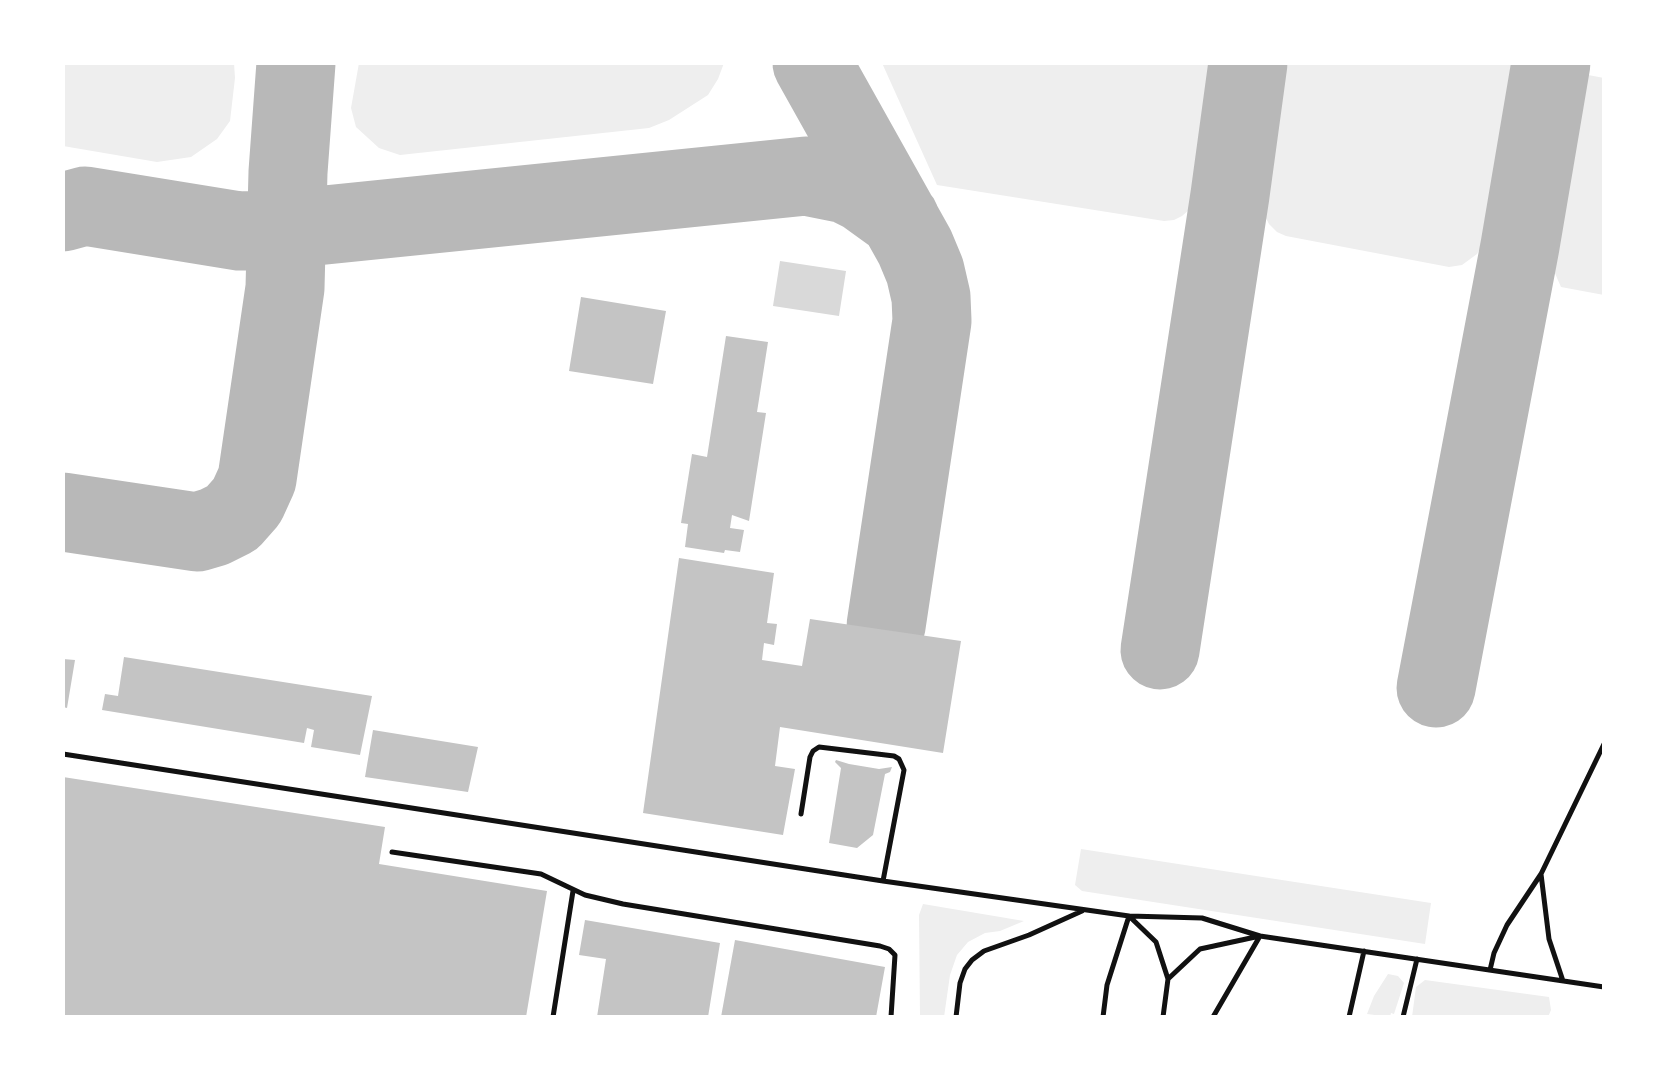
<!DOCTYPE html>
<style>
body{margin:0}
#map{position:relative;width:1667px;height:1080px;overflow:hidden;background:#fff;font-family:Georgia,serif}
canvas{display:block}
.frame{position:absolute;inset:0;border:65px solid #fff;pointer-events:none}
</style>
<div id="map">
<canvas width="1667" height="1080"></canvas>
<div class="frame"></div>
</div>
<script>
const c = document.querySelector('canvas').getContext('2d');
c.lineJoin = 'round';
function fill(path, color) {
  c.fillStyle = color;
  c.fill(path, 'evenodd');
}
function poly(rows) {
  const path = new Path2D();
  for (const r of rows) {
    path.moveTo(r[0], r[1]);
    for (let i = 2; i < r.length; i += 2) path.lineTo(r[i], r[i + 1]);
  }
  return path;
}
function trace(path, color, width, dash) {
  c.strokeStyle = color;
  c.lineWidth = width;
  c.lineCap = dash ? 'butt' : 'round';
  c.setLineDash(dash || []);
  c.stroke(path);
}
fill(poly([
 [63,63,234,63,235,78,230,121,217,139,191,157,157,162,63,146],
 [359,63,724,63,718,79,708,95,669,120,649,128,400,155,379,148,356,127,351,108],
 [882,63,1216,63,1195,200,1190,209,1182,216,1174,220,1164,221,937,185],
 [1284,63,1514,63,1515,72,1492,201,1482,245,1477,254,1462,265,1449,267,1286,236,1277,232,1269,224,1264,214,1263,203],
 [1583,74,1604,78,1604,295,1561,287,1547,255],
 [1081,849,1431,903,1425,944,1082,891,1075,885],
 [923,904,1024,921,1000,931,985,933,968,942,957,955,950,975,944,1017,920,1017,919,915],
 [1388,974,1398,976,1404,983,1394,1014,1391,1013,1390,1017,1367,1014,1374,996],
 [1425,980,1549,997,1551,1010,1548,1017,1412,1017,1416,987]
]), '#eee');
fill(poly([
 [780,261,846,271,839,316,773,306]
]), '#d9d9d9');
trace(poly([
 [812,63,915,247,925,271,931,297,932,321,886,626],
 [63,212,85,206,239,231,286,229,806,176,846,184,864,193,900,219],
 [63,512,197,532,214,527,232,518,247,501,257,479,285,288,288,172,296,63],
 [1160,650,1230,195,1248,63],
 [1436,688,1520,246,1551,63]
]), '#b8b8b8', 79);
fill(poly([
 [581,297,666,311,653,384,569,371],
 [726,336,768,342,757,412,766,413,749,521,732,515,730,528,744,530,740,552,725,550,724,553,685,547,688,524,681,523,692,454,707,457],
 [679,558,774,573,767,623,777,624,774,645,764,643,762,660,802,666,810,619,961,641,943,753,780,727,775,766,795,769,783,835,643,813],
 [124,657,372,696,360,755,311,747,314,730,307,728,304,743,102,710,105,694,118,696],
 [63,659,75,660,67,708,63,707],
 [373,730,478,747,468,792,365,777],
 [836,760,849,764,879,769,892,767,890,772,885,774,873,835,857,848,829,843,841,768,835,762],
 [63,777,385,827,379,864,547,891,526,1017,63,1017],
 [585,920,720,943,708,1017,597,1017,606,959,579,955],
 [735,940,885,967,876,1017,721,1017]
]), '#c4c4c4');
trace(poly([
 [63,754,883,881,1129,916,1156,942,1168,979,1163,1017],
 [801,814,810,757,813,751,819,747,894,756,899,759,904,770,883,881],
 [392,852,541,874,585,895,623,904,880,946,889,949,895,955,891,1017],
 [1541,874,1604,744],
 [1490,970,1494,953,1507,925,1541,874,1549,939,1563,981],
 [553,1017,573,891],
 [956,1017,960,983,965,969,972,960,984,951,1029,935,1082,911],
 [1103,1017,1107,985,1129,916,1202,918,1260,936,1200,949,1168,979],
 [1213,1017,1260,936,1604,987],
 [1349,1017,1364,951],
 [1403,1017,1417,959]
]), '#111', 5);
</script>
